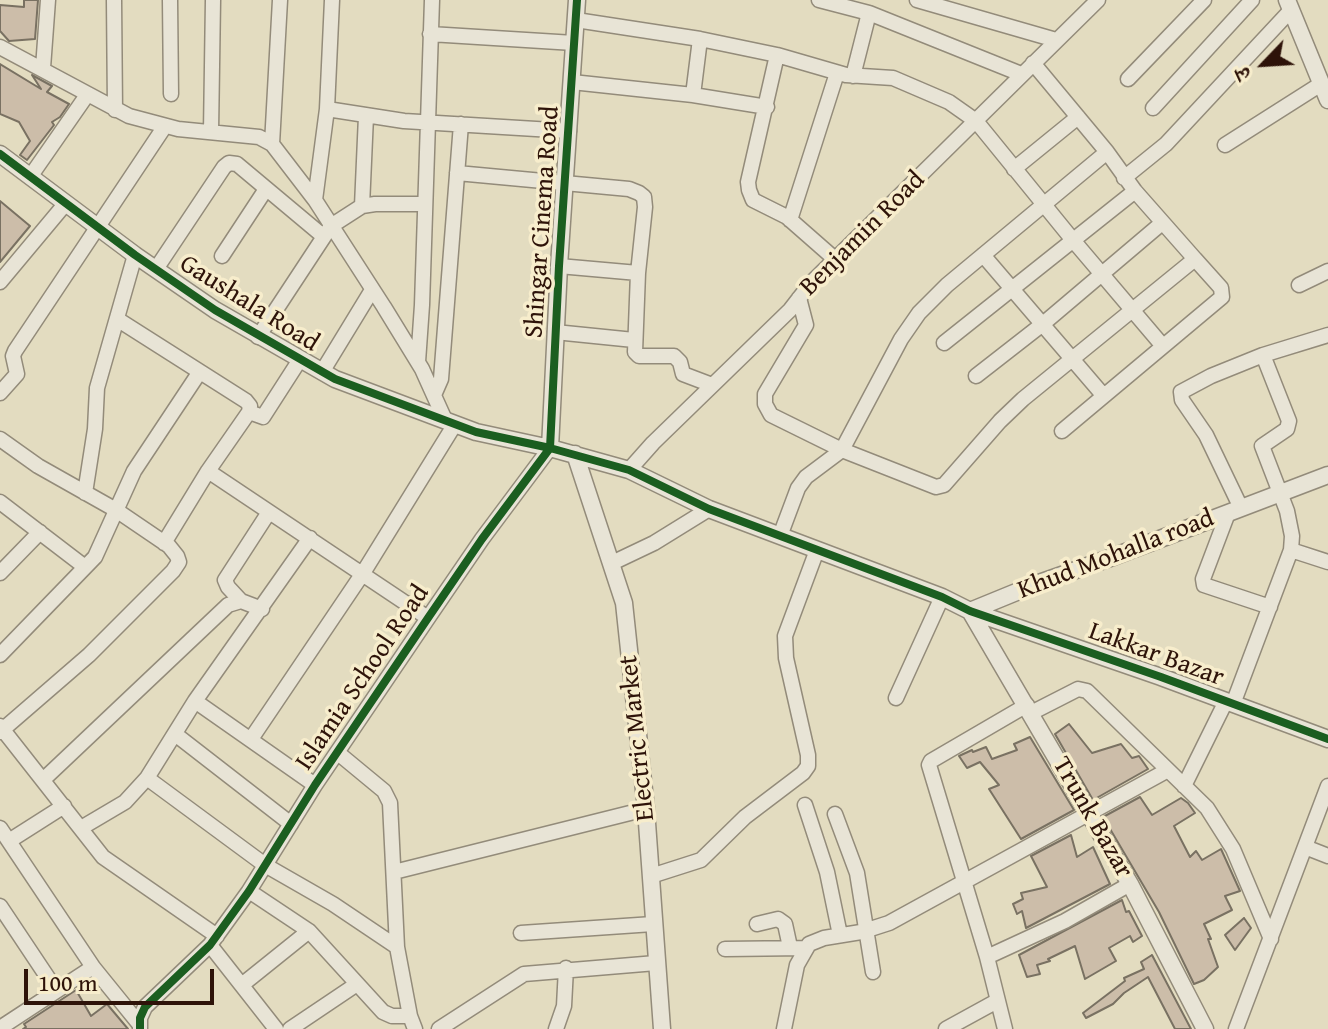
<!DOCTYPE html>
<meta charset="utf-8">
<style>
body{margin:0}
#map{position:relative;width:1328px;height:1029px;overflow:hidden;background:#e3dcc0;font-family:"Gentium Book Plus","Noto Serif Devanagari",serif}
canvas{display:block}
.north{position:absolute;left:1224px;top:24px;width:80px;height:80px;-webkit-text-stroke:6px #f7edcc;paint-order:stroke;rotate:245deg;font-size:22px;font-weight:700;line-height:32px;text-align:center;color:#2e1309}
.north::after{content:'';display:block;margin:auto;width:28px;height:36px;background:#2e1309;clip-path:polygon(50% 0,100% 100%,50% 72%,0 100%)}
.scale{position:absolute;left:24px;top:969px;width:190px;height:36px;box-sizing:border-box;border:4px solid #2e1309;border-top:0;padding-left:10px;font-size:24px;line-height:28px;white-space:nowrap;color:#2e1309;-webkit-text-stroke:6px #f7edcc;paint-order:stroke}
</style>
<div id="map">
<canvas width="1328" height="1029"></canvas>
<div class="north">उ</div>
<div class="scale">100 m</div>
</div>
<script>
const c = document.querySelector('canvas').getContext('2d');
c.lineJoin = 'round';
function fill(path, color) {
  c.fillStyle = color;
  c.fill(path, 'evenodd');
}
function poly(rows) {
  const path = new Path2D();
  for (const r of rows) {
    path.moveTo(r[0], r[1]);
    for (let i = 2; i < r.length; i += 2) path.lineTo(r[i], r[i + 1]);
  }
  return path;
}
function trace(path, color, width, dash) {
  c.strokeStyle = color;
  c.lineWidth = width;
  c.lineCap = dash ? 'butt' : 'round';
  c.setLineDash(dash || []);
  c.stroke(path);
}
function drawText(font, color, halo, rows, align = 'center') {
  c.font = font + ' "Gentium Book Plus",serif';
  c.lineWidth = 7;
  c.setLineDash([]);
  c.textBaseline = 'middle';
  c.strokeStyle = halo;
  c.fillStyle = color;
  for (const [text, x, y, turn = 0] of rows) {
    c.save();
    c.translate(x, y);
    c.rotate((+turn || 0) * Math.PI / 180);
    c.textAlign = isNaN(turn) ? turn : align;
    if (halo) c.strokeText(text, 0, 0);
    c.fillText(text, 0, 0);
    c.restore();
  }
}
const building = poly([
 [24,0,38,0,35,39,9,41,0,31,0,5,24,7,24,0],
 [0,64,41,89,32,75,52,86,47,92,69,104,60,117,52,122,54,125,27,160,20,155,30,141,19,122,0,114,0,64],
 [0,201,30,226,0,262,0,201],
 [1069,724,1092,753,1121,744,1132,758,1139,756,1148,769,1093,800,1055,734,1069,724],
 [1030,737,1074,810,1021,839,989,789,999,785,980,762,967,768,959,756,972,750,973,752,986,747,992,759,1017,750,1014,744,1030,737],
 [1140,797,1152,815,1181,798,1188,803,1195,813,1174,826,1190,857,1196,851,1202,860,1221,849,1240,891,1225,896,1232,910,1204,924,1211,939,1208,939,1218,967,1204,980,1194,984,1159,912,1103,817,1140,797],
 [1071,835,1077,857,1093,847,1110,884,1026,928,1022,911,1017,914,1013,904,1023,899,1021,893,1047,887,1031,856,1071,835],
 [1122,900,1126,912,1129,911,1142,936,1133,942,1130,936,1109,948,1116,961,1085,979,1075,946,1073,947,1048,959,1050,961,1037,965,1040,974,1027,977,1019,955,1122,900],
 [1244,918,1251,928,1235,950,1225,935,1244,918],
 [1152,955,1191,1029,1175,1029,1148,977,1124,993,1113,1004,1086,1018,1083,1013,1125,981,1124,978,1144,969,1141,962,1152,955],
 [76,990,91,1016,107,1004,128,1029,23,1029,26,1027,24,1024,76,990]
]);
fill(building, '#ccbda9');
trace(building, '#797162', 2);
const minor = poly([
 [114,0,115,110],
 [170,0,171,94],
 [819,0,869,13,1021,74],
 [917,0,1056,40],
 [576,20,700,39,777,55,846,75,893,78,949,102,976,121,1072,239,1162,345],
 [430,34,574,43],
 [0,47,129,116,178,129,259,137,272,144,315,200,384,307,422,369,445,420],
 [777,55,748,182,749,190,753,200,787,217,836,260],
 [43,68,48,0],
 [853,76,869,13],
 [1128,79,1204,0],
 [572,82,693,95,767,107],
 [693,95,700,39],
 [1153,108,1252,0],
 [327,109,404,121,569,131],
 [211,132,213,0],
 [272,144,280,0],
 [1225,145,1321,84],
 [1014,169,1078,117],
 [457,173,629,189,639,193,644,197,645,207,638,273],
 [30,177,87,95],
 [1124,178,1166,144,1291,10],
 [315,200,327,109,332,0],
 [362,206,366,116],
 [790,220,837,73],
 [983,255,1103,395],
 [222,256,266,189],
 [559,266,638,273,635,352,639,356,674,356,680,362,683,374,712,385],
 [156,269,224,167,229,163,237,164,323,236],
 [0,282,66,203],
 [1299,285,1328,271],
 [799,298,806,325,765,394,765,404,771,415,842,450,936,487,944,485,1000,421,1023,399,1195,259,1135,191,1107,152,1033,63],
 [117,319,246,401,250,406,249,412,208,471,164,543],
 [555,332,634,340],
 [258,337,331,226,362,206,375,204,425,204],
 [944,343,1135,191],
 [418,362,422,305,432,0],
 [322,372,372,290],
 [976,376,1044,323,1162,223],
 [0,393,17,374,13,356,15,351,165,126],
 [434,395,441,379,461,124],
 [249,412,263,417,299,361],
 [1062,431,1222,297,1221,288,1195,259],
 [0,439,38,466,116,510,169,546,177,556,179,562,173,571,89,655,0,732],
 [629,470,653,443,790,310,811,283,1098,0],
 [208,471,428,618],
 [85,493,95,429,97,388,135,255],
 [0,502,85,567],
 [1241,508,1206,435,1182,400,1181,392,1211,376,1263,355,1328,335],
 [1228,513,1203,579,1204,585,1270,607],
 [780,536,798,488,806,477,842,450,901,339,919,313,947,285,1107,152],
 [1291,550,1328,562],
 [612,563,654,543,709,509],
 [0,573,40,532],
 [241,601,228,587,225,580,269,512],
 [0,655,95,557,134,471,199,373],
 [896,698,942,597],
 [195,701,315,785],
 [1233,704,1291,550,1292,536,1287,511,1262,446,1287,429,1289,421,1263,355],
 [1031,713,1078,689,1087,691,1207,808,1233,849,1271,939],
 [0,726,103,857,217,936],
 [175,734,291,824],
 [251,739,363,573,455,424],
 [338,753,384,791,390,803,397,947,410,1016,415,1029],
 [147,778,265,865,333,904,397,947],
 [44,779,228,605,241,601,262,609],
 [1184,786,1226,701],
 [805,805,827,872,840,935],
 [835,814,857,873,873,972],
 [0,828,93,967,140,1025],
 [81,828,125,802,147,778,195,701,310,538],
 [9,841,64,806],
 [1305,847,1328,856],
 [394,872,646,809],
 [651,876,701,860,745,817,803,773,808,766,808,755,786,658,785,636,817,550],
 [249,891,309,931,383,1012,392,1016,410,1016],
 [0,906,56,990],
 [757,924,778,919,785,924,790,947],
 [521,933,653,924],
 [210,945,276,1029],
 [725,949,805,948],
 [987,957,1065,921,1130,884],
 [243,984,309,931],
 [0,1028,93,967],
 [140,1029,140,1018,145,1007,210,945,249,891,315,785,428,618,482,539,550,448],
 [290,1029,357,984],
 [439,1029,524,974,656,963],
 [556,1029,564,1006,566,968],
 [784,1029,797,965,809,944,824,938,861,932,889,923,1168,770],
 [946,1029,997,1001],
 [1005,1029,987,957,929,765,931,761,1027,705],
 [1236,1029,1328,786]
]);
const tertiary = poly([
 [1287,0,1328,100],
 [0,154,135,255,215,310,335,379,476,432,550,448,629,470,709,509,942,597,970,611,1161,677,1328,739],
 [550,448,559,266,577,0],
 [575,454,624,603,646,809,662,1029],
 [970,611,1130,884,1205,1029],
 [970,611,1036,584,1110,558,1328,475]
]);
trace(minor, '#938b7a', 17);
trace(tertiary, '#938b7a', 19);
trace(minor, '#e8e4d6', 14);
trace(tertiary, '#e8e4d6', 16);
trace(poly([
 [0,154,135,255,215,310,335,379,476,432,550,448,629,470,709,509,942,597,970,611,1161,677,1328,739],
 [140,1029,140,1018,145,1007,210,945,249,891,315,785,428,618,482,539,550,448,559,266,577,0]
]), '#1b5e20', 8);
drawText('26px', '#2e1309', '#f7edcc', [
 ["Shingar Cinema Road",543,222,-86],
 ["Benjamin Road",863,234,-45],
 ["Gaushala Road",249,304,32],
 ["Khud Mohalla road",1116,555,-21],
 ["Lakkar Bazar",1156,655,20],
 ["Islamia School Road",363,678,-56],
 ["Electric Market",638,738,-96],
 ["Trunk Bazar",1092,818,60]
]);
</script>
